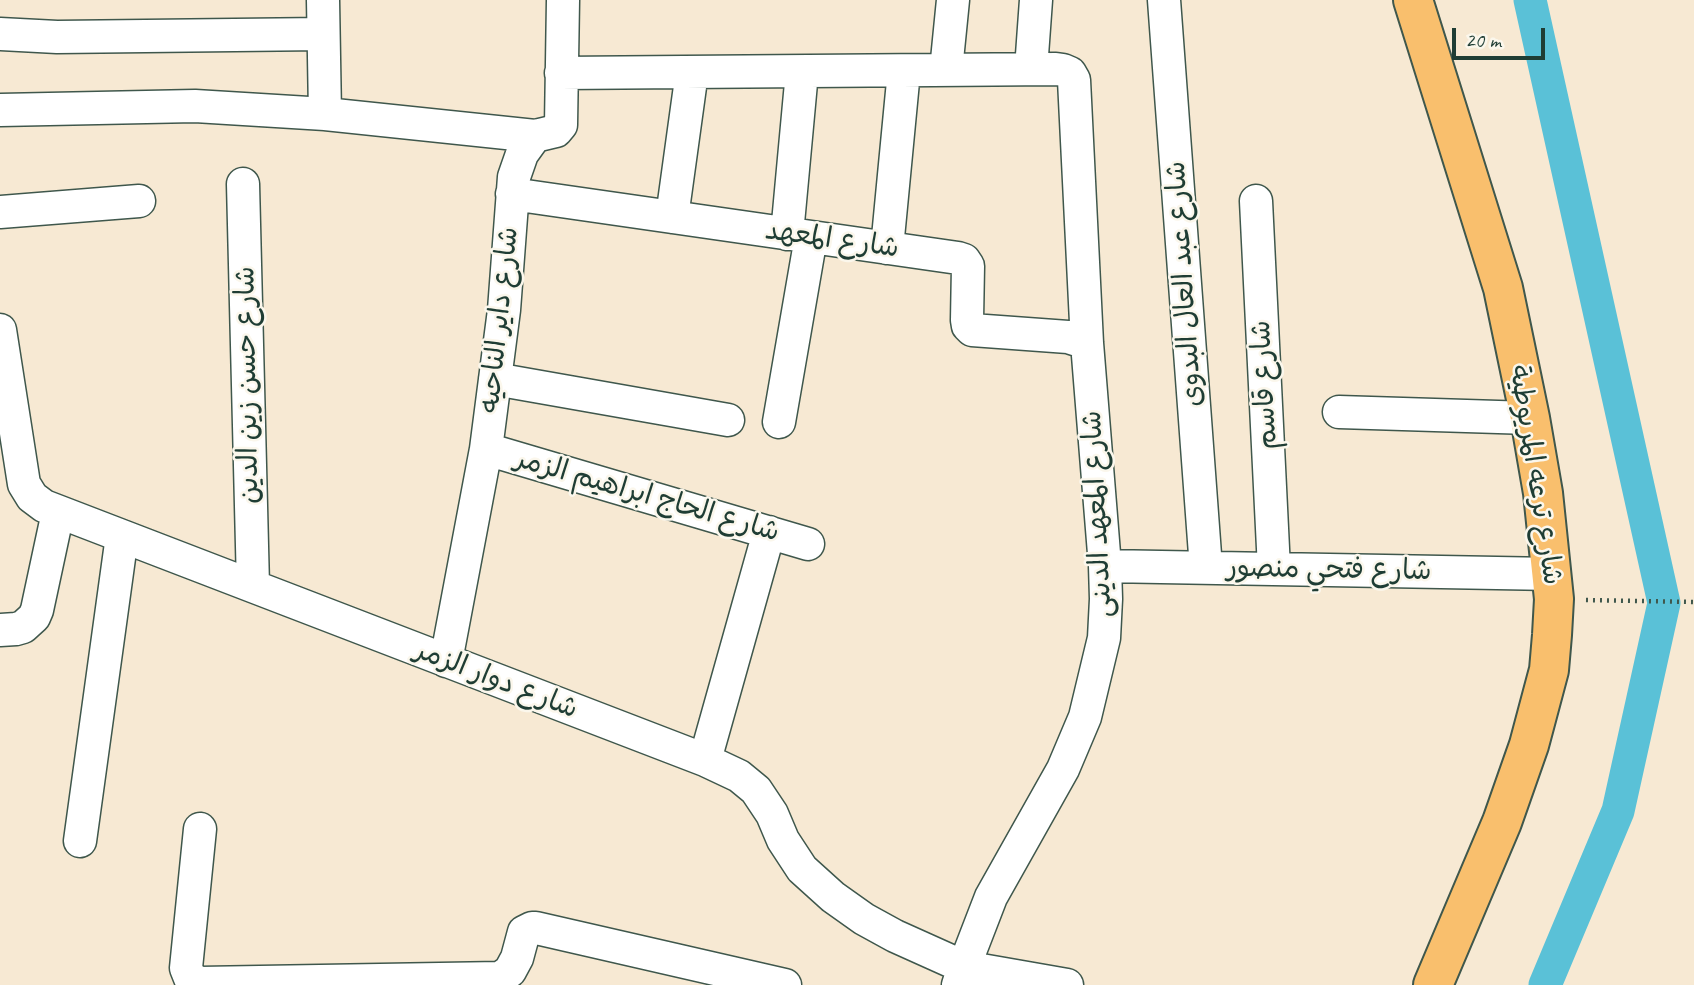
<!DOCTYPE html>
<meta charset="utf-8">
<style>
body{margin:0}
#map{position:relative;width:1694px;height:985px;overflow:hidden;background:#f7e9d3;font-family:Caveat,sans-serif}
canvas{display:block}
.scale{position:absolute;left:1452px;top:28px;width:93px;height:32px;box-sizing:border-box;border:4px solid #1f3d34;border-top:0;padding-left:9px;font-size:21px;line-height:24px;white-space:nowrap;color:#1f3d34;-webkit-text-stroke:5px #fbf7ec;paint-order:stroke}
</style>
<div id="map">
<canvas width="1694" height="985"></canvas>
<div class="scale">20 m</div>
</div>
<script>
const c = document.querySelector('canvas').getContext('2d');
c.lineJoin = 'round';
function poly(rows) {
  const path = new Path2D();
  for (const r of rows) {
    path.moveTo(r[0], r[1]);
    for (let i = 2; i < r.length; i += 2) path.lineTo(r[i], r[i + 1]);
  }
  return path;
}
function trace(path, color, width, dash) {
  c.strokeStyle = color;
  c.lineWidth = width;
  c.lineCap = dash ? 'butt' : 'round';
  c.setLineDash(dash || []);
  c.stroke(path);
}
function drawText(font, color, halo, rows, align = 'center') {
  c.font = font + ' Caveat,"Playpen Sans Arabic",sans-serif';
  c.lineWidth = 5;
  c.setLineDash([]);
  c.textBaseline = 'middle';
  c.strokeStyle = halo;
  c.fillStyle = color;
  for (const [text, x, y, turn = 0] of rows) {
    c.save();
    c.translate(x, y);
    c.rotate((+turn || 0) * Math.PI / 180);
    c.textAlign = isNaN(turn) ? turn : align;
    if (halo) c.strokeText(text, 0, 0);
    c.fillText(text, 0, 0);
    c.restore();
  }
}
trace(poly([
 [1530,0,1664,603,1618,811,1545,985]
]), '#5ac1d7', 33);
const minor = poly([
 [323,0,325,114],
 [1164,0,1206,568],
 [0,34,57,37,323,34],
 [1031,69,1036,0],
 [946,70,953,0],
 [561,73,1056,69,1063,70,1070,73,1074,80,1087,343,1105,566,1106,599,1104,638,1085,717,1063,769,991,897,964,967,958,985],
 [0,110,195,106,325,114,535,136],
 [243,184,253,586],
 [512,194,958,258,964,260,968,266,967,320,968,326,972,330,1068,337,1087,343],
 [1256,201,1274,569],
 [0,212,139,201],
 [672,217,692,72],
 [787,234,802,72],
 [887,248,904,71],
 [0,330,24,484,32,497,44,506,705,760,739,776,756,790,772,814,783,840,802,869,833,897,864,919,895,936,964,967,1067,985],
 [495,379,728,420],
 [1339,412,1530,418],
 [779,422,811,237],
 [486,449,808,544],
 [1105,566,1553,574],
 [0,630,16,629,23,627,34,617,37,610,58,512],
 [446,661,486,449,504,310,514,177,522,154,535,136,556,131,561,125,563,0],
 [705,760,769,532],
 [200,829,186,968,190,978,200,983,500,978,510,971,517,958,524,932,532,928,536,928,785,985],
 [80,841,122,536]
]);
const major = poly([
 [1413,0,1503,288,1530,418,1543,493,1554,599,1552,635,1549,670,1529,745,1502,822,1433,985]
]);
trace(minor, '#3f574c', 35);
trace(major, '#3f574c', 42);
trace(poly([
 [1586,600,1694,602]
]), '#3f574c', 4.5, [2, 5]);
trace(minor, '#fff', 32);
trace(major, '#f9bf6d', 38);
drawText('28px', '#1f3d34', '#fbf7ec', [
 ["شارع المعهد",832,240,8],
 ["شارع عبد العال البدوى",1185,284,-94],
 ["شارع داير الناحيه",500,320,-84],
 ["شارع حسن زين الدين",248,385,-91],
 ["شارع قاسم",1265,385,-93],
 ["شارع ترعه المريوطية",1535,475,81],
 ["شارع الحاج ابراهيم الزمر",647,496,16],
 ["شارع المعهد الدينى",1098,514,-93],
 ["شارع فتحي منصور",1329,570,1],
 ["شارع دوار الزمر",496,680,21]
]);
</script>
